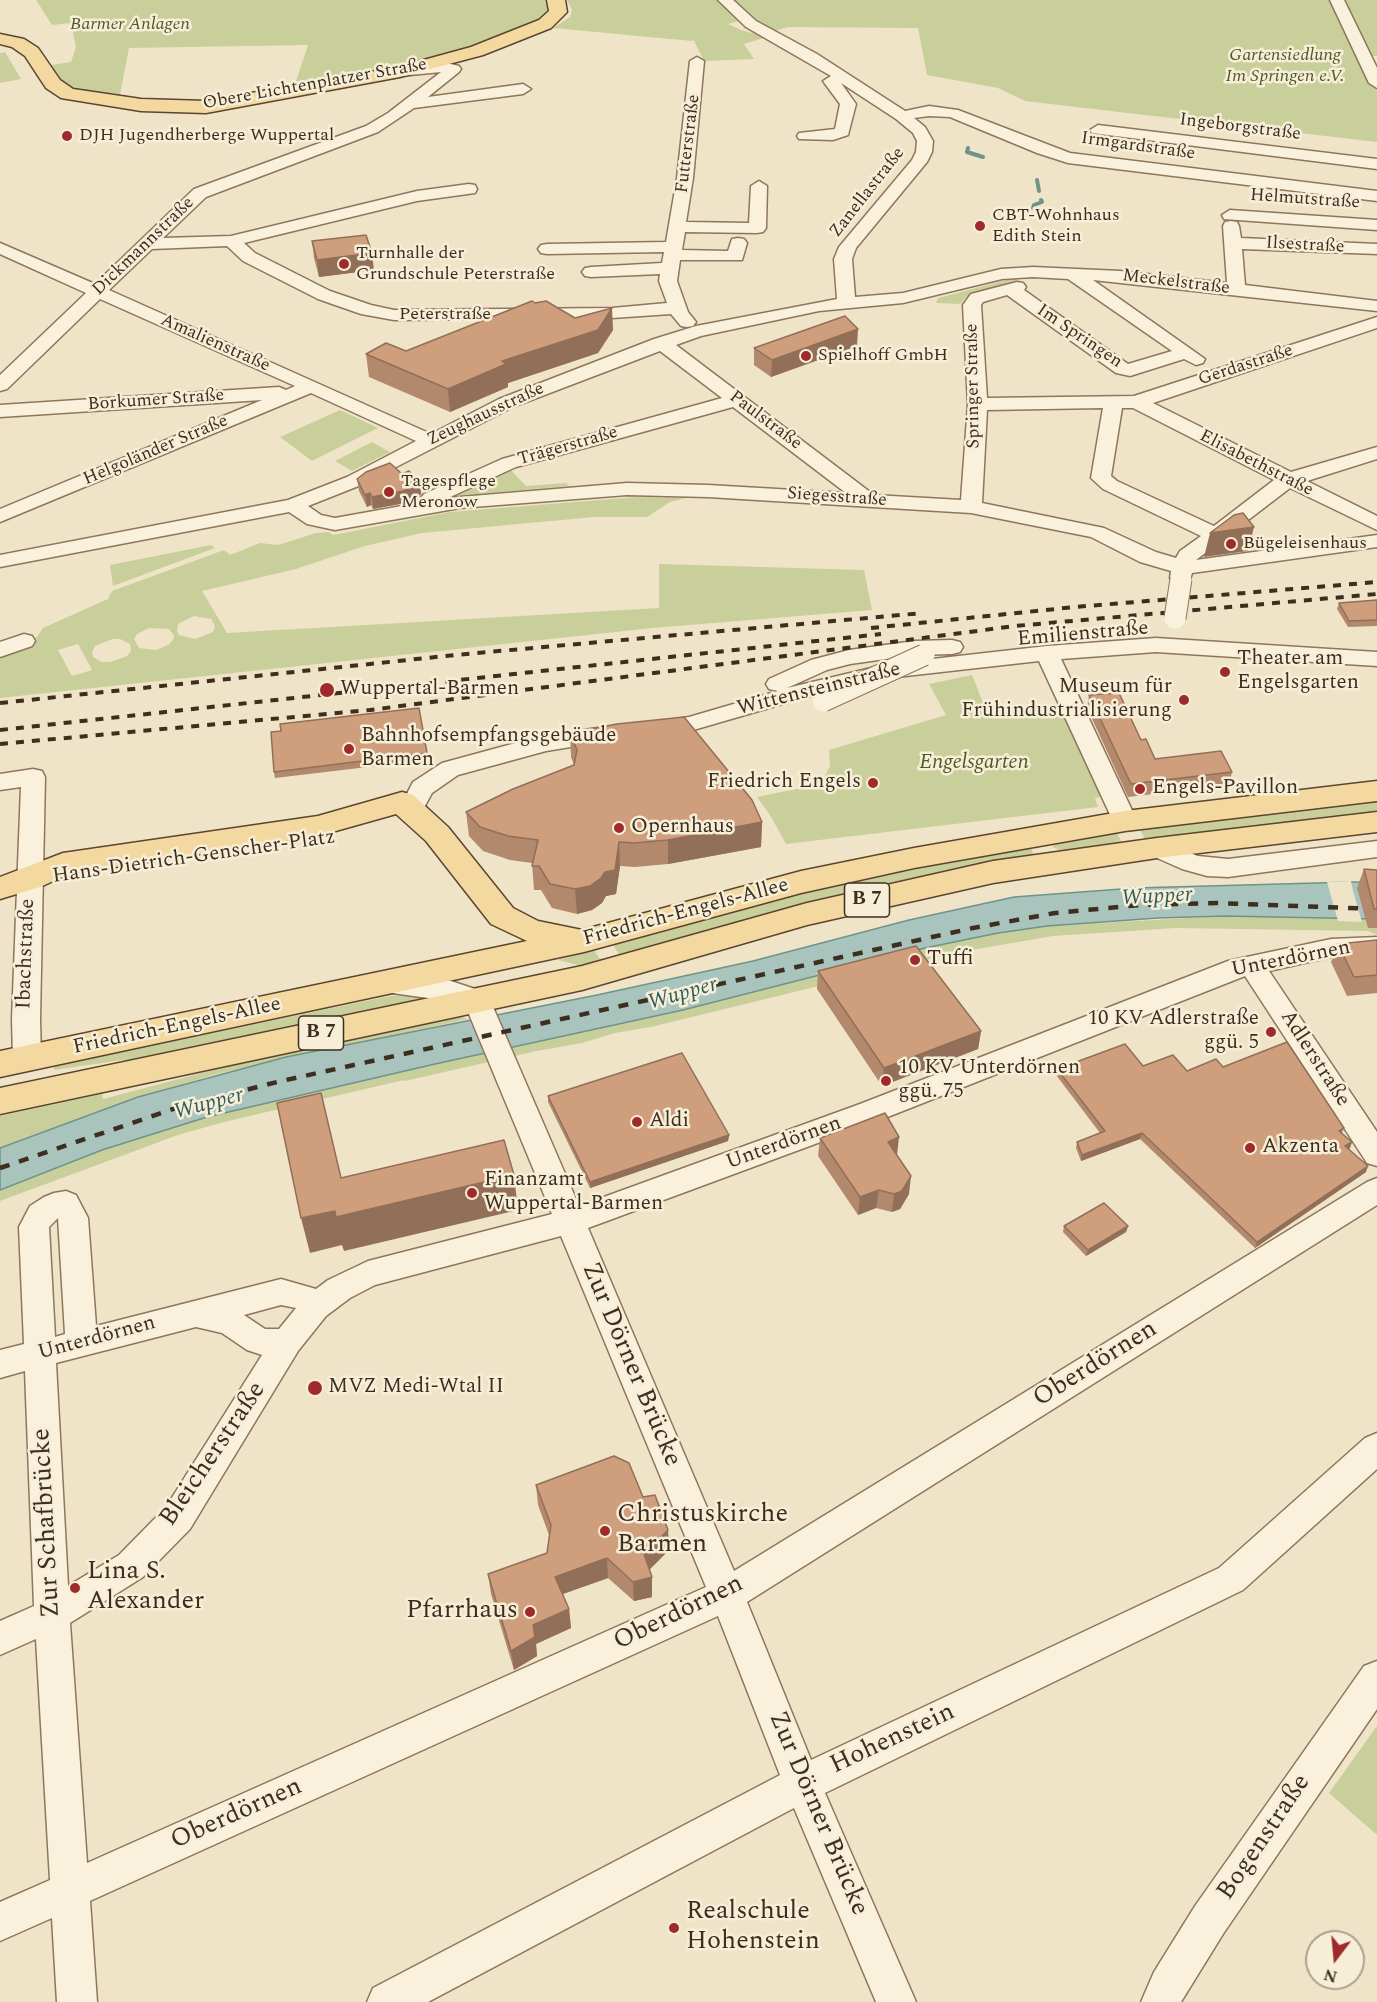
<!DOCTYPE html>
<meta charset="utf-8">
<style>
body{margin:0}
#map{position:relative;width:1377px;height:2002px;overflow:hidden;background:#f0e4c8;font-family:Spectral,serif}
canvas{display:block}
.north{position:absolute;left:1305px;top:1930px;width:60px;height:60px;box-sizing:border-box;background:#f7eed8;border:2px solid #ada18e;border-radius:50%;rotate:196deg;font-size:16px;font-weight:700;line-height:24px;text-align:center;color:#3d2e20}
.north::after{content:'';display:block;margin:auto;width:21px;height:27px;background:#9e2a2b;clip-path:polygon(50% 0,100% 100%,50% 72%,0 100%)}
</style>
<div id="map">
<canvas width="1377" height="2002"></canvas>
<div class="north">N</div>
</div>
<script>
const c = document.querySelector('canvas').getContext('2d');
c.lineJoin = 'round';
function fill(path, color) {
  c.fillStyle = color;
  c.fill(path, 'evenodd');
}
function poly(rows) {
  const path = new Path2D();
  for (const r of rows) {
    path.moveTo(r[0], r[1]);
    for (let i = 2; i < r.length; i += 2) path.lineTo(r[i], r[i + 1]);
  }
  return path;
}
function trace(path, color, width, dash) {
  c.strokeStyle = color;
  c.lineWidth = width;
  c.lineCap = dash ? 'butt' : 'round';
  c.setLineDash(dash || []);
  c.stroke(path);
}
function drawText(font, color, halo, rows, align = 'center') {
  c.font = font + ' Spectral,serif';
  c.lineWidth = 5;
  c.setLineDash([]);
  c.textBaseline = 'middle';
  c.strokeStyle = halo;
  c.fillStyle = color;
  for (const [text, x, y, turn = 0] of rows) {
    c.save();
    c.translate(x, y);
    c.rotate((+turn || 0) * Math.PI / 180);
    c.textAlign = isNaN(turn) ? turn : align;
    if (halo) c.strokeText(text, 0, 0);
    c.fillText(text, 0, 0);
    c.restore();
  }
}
fill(poly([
 [36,0,551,0,552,11,534,25,461,51,406,66,293,90,308,45,129,48,119,100,71,89,60,80,51,65,71,62,76,47,71,23,52,25],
 [567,0,722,0,742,20,728,24,741,30,767,37,744,44,754,59,704,61,693,39,692,41,553,28,570,17,572,10],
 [731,0,1332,0,1377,91,1377,142,1025,101,998,88,927,75,918,28,788,27,775,31,750,17],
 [1339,0,1377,0,1377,56,1367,56],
 [5,52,21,79,0,83,0,53],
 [1014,278,1017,281,966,297,960,304,936,303,938,298],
 [340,410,378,428,312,461,280,437],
 [372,442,390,452,352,471,335,461],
 [509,468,526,486,566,483,569,486,443,497],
 [637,497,686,498,670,502,647,517,594,517,422,533,365,546,296,569,202,591,227,633,659,608,659,564,864,570,872,610,653,628,0,698,0,659,37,637,43,628,108,599,112,591,224,550,230,555,260,543,278,545,316,533,329,532,333,535,450,512],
 [194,616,211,619,215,626,213,632,195,639,179,635,177,631,178,624],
 [149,628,169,629,174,636,173,640,168,645,156,650,139,648,134,639,137,634],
 [113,639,120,639,130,644,131,651,127,656,111,662,102,662,93,657,92,652,95,646],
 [78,644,92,670,72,676,58,650],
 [211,545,215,548,113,586,110,565],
 [972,675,986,710,1062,705,1103,796,1095,798,1098,807,786,844,770,815,757,797,801,788,823,780,830,766,829,750,946,715,929,684],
 [1377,798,1377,814,1146,842,1139,827],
 [1116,831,1123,845,1065,853,1053,847,1053,844,1060,839],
 [1031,847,1034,857,623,961,612,943,847,880],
 [1225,916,1377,919,1377,935,1368,931,1176,928,1053,936,954,953,651,1027,615,1033,582,1043,537,1051,405,1081,404,1080,224,1122,178,1135,0,1201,0,1190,103,1150,206,1116,303,1093,682,1010,925,948,998,933,1047,926],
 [594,950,604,965,578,965,558,960],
 [415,994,448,996,159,1059,123,1060,54,1070,54,1066,390,996],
 [459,1016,468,1019,217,1074,138,1097,0,1148,0,1116,102,1094,103,1099,232,1065],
 [1377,1726,1377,1835,1329,1793]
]), '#c9cf9b');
const water = poly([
 [1352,882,1377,882,1377,919,1225,916,1158,918,1047,926,998,933,925,948,683,1010,435,1064,207,1117,102,1150,0,1190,0,1148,138,1097,286,1057,597,995,753,961,909,920,1014,897,1135,888,1352,882]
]);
fill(water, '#a9c4bc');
trace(water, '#6f938a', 1.5);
fill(poly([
 [1351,881,1353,891,1362,922,1338,921,1327,882]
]), '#f0e4c8');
trace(poly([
 [968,148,967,152,983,157],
 [1037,180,1039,191],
 [1041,200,1042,202,1034,205,1033,208,1041,214]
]), '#6f938a', 4);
const minor = poly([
 [718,0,733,0,756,21,817,54,905,111,929,106,958,110,1070,153,1377,191,1377,201,1068,163,1037,153,950,117,929,116,914,118,925,127,933,141,932,152,927,162,856,248,852,259,855,297,903,293,1001,269,1033,267,1120,271,1227,283,1223,226,1225,222,1231,221,1237,222,1239,226,1241,238,1377,244,1377,254,1242,249,1245,285,1377,301,1377,311,1093,280,1205,359,1203,363,1196,365,1184,359,1130,376,1116,373,1007,295,983,302,981,305,987,398,1134,396,1377,317,1377,328,1153,403,1291,472,1377,447,1377,459,1307,481,1377,516,1377,530,1290,488,1196,560,1377,535,1377,547,1192,573,1189,583,1181,584,1173,583,1170,578,1171,571,1140,562,1091,537,971,513,708,497,627,495,460,508,335,530,307,524,289,512,0,567,0,555,288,500,347,477,416,441,311,393,0,522,0,509,262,400,0,417,0,405,279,387,286,390,295,386,100,299,7,389,0,391,0,375,86,293,0,254,0,243,95,284,194,189,366,126,388,113,441,72,400,76,393,72,395,69,447,63,459,66,461,69,459,72,428,97,523,84,531,89,523,94,414,108,378,132,206,197,163,238,231,236,417,191,469,184,475,185,477,189,475,193,417,201,244,243,255,253,330,291,371,305,394,310,612,308,667,303,659,281,660,274,591,277,585,276,582,272,585,268,591,267,662,263,664,252,547,254,541,253,538,249,541,245,547,244,666,242,677,178,690,61,697,57,704,61,693,178,686,222,749,223,751,186,759,181,767,186,766,228,763,232,757,233,685,232,682,250,728,251,732,239,738,238,744,239,747,243,742,260,680,260,677,281,688,312,696,322,693,326,687,327,681,326,671,314,612,318,394,320,361,314,318,299,243,261,227,246,152,249,109,290,431,434,499,399,654,339,696,326,837,299,834,259,839,247,912,160,916,152,917,141,913,133,896,119,841,83,856,104,848,135,833,140,799,139,797,136,799,133,835,129,840,104,823,81,831,76,746,27,718,0],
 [1033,277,1068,279,1172,351,1128,364,1024,290,1026,287,1023,283,1017,282,971,294,963,305,968,404,961,500,874,495,676,345,701,336,819,311,903,303,1002,279,1033,277],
 [660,351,722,398,502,459,424,494,421,498,424,502,335,518,321,515,308,506,361,485,513,407,660,351],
 [733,407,846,493,708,485,627,483,448,498,516,467,733,407],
 [1103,408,1091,478,1103,489,1201,536,1180,551,1176,558,1156,552,1104,528,982,503,987,410,1103,408],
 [1122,408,1133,408,1274,480,1214,526,1117,481,1111,476,1122,408],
 [1330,0,1344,0,1377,68,1377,88,1369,83,1330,0],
 [1098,125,1377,159,1377,169,1092,133,1090,130,1098,125],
 [1230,210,1377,220,1377,230,1224,219,1222,215,1230,210],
 [24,634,32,636,35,641,32,646,0,657,0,642,24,634],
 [1156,638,1377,652,1377,666,1156,652,1061,659,1137,821,1134,827,1125,829,1116,827,1113,821,1039,661,888,678,831,690,690,731,653,736,645,734,641,729,645,724,689,717,778,691,769,689,766,684,769,679,811,660,849,650,914,641,952,640,960,642,963,647,960,652,952,654,914,655,850,664,827,670,787,688,888,664,1047,646,1156,638],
 [606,727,614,730,618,735,614,740,546,751,458,775,432,793,420,815,411,817,402,815,399,809,413,782,442,763,545,735,606,727],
 [33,769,42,771,45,777,40,1019,41,1059,37,1066,27,1069,17,1066,13,1059,12,1019,21,787,0,790,0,774,33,769],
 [1157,840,1198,856,1228,859,1377,841,1377,857,1228,877,1207,876,1182,869,1148,854,1144,848,1148,842,1157,840],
 [1377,937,1377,955,1331,957,1269,971,1377,1132,1377,1166,1367,1163,1245,976,880,1120,588,1228,734,1571,1367,1182,1377,1178,1377,1205,747,1602,811,1760,1219,1568,1365,1438,1377,1433,1377,1469,1243,1590,825,1793,916,2002,876,2002,794,1808,428,2002,367,2002,373,1988,780,1775,718,1616,90,1901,97,2002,57,2002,52,1918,0,1941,0,1902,50,1880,36,1639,0,1655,0,1621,34,1606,25,1371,0,1378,0,1350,24,1344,19,1227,30,1206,44,1197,54,1193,66,1191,76,1195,88,1218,96,1326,281,1279,316,1289,328,1280,368,1261,552,1214,466,1007,449,1001,378,991,374,984,378,977,387,974,451,981,487,993,579,1206,860,1104,1228,961,1331,939,1377,937],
 [58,1218,65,1334,55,1337,49,1227,58,1218],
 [561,1236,706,1587,87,1863,70,1623,143,1577,190,1529,298,1351,326,1316,350,1298,375,1285,561,1236],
 [281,1305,296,1308,279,1329,265,1329,244,1315,281,1305],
 [196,1327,222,1333,247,1350,262,1355,166,1507,119,1555,68,1586,56,1363,196,1327],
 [1377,1661,1377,1709,1223,1934,1181,2002,1141,2002,1154,1972,1195,1906,1364,1666,1377,1661]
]);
const major = poly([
 [547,0,565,0,567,12,551,28,483,55,400,77,206,113,141,111,61,98,46,88,25,56,12,47,0,44,0,34,24,39,38,48,60,80,73,89,141,99,206,101,398,67,471,47,539,20,549,11,547,0],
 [1377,781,1377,801,1125,831,914,868,801,893,584,952,0,1077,0,1051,527,941,491,924,426,841,396,814,318,836,69,874,40,887,0,899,0,877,63,853,318,816,402,792,413,795,448,827,513,908,538,921,582,930,801,871,914,848,1125,811,1377,781],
 [1377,812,1377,832,1157,858,993,883,807,925,582,990,0,1114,0,1088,582,966,807,903,993,861,1157,838,1377,812]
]);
trace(minor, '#8d765c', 3);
trace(major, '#5b4430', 3);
fill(minor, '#faf1dc');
fill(major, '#f3d9a0');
trace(poly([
 [871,628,1075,607,1377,582],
 [0,703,455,655,923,613],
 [0,730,881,634],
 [0,744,370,710,1015,626,1377,594]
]), '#3d2e20', 4, [8, 8]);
trace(poly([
 [0,1168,179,1107,277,1082,973,928,1055,913,1140,905,1217,903,1377,909]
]), '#3d2e20', 4.5, [10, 10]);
const minorBridge = poly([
 [1175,618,1181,579],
 [823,701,924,655]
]);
trace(minorBridge, '#8d765c', 23, []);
trace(minorBridge, '#faf1dc', 21);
fill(poly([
 [312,241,374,270,319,277,314,258],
 [535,303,575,318,613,330,598,353,508,383,508,387,450,412,369,377,366,354,406,351],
 [857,346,771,377,754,365,754,348],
 [402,474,420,482,421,494,419,498,405,503,373,509,371,505,367,507,359,491,357,479],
 [1377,600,1377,626,1348,627,1337,609,1339,603],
 [1089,695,1141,740,1155,759,1232,772,1229,785,1128,797,1087,708],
 [419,708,427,760,275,778,274,772,281,731],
 [570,733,762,822,761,847,668,864,635,867,620,866,616,894,606,896,602,903,592,910,577,914,552,908,541,890,534,890,532,863,510,860,483,851,469,836,466,812,574,765,571,757],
 [1364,869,1377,870,1377,928,1368,928,1357,888],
 [1377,940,1377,993,1347,996,1331,962,1338,944],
 [818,971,981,1031,978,1049,882,1086,817,989],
 [1143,1066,1187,1071,1223,1067,1344,1128,1342,1133,1350,1148,1348,1149,1366,1172,1255,1248,1140,1139,1081,1161,1076,1148,1077,1142,1100,1133,1056,1075,1057,1069],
 [548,1096,729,1135,728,1141,590,1188,548,1102],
 [820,1138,897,1155,909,1194,900,1209,892,1212,876,1208,858,1215,818,1156],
 [1064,1226,1128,1226,1126,1232,1086,1256,1063,1232],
 [536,1485,643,1497,668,1530,669,1550,649,1570,652,1597,634,1601,608,1578,563,1594,569,1609,571,1628,536,1644,537,1656,514,1670,491,1594,488,1574,547,1553,549,1535,538,1505]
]), '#b2896c');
fill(poly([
 [372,253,374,270,319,277,317,260],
 [612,308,613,330,598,353,508,383,508,387,450,412,448,389,502,361],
 [858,329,857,346,771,377,772,360],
 [420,482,421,494,419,498,405,503,373,509,372,497],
 [370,493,371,505,367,507,365,495],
 [1254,527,1248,551,1204,557,1210,533],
 [762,822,761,847,668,864,668,840],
 [619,842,620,866,616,894,606,896,602,903,592,910,577,914,575,889],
 [981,1031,978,1049,882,1086,884,1068],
 [1142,1133,1140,1139,1081,1161,1082,1155],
 [729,1135,728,1141,590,1188,590,1182],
 [899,1137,897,1155,888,1142],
 [1352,1142,1350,1148,1343,1152,1345,1146],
 [1368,1166,1366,1172,1255,1248,1257,1242],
 [514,1175,518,1210,344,1251,342,1245,310,1253,301,1218,335,1211],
 [911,1176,909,1194,900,1209,892,1212,894,1194],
 [879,1190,876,1208,858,1215,860,1197],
 [1128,1226,1126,1232,1086,1256,1088,1250],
 [668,1530,669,1550,645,1574,644,1554],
 [607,1558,608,1578,557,1596,555,1577],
 [652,1577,652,1597,634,1601,633,1582],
 [569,1609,571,1628,536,1644,537,1656,514,1670,511,1651,533,1625]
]), '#916f58');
const building = poly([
 [366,235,372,253,317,260,312,241,366,235],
 [532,301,535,303,546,301,575,318,612,308,598,330,502,361,506,364,448,389,366,354,386,343,406,351,532,301],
 [845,316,858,329,772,360,754,348,845,316],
 [390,463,402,474,409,471,420,482,417,486,403,491,372,497,370,493,365,495,357,479,366,472,390,463],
 [1243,513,1254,527,1210,533,1234,515,1243,513],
 [1377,600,1377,620,1349,621,1339,603,1377,600],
 [1119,693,1141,740,1146,739,1155,759,1221,751,1232,772,1131,784,1089,695,1119,693],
 [419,708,427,753,274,772,271,732,281,731,280,724,419,708],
 [684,717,752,800,762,822,668,840,634,843,619,842,615,870,605,872,601,878,590,886,575,889,550,884,539,866,532,866,538,840,508,836,480,827,466,812,513,789,574,765,577,750,570,733,617,724,684,717],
 [1364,869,1377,870,1377,909,1374,909,1364,869],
 [1377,940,1377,975,1354,977,1338,944,1377,940],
 [916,946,981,1031,884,1068,818,971,916,946],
 [1287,1042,1344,1128,1339,1131,1352,1142,1345,1146,1368,1166,1257,1242,1142,1133,1082,1155,1077,1142,1105,1131,1057,1069,1125,1044,1143,1066,1173,1055,1187,1071,1216,1059,1223,1067,1287,1042],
 [682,1053,729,1135,590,1182,548,1096,682,1053],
 [321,1093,341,1178,504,1140,514,1175,336,1217,335,1211,301,1218,277,1103,321,1093],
 [885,1113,899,1137,888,1142,911,1176,902,1191,894,1194,879,1190,860,1197,820,1138,885,1113],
 [1104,1203,1128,1226,1088,1250,1064,1226,1104,1203],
 [614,1456,629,1463,643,1497,655,1495,668,1530,644,1554,652,1577,633,1582,607,1558,555,1577,569,1609,533,1625,535,1637,511,1651,488,1574,547,1553,551,1525,536,1485,614,1456]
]);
fill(building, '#cf9f7d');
trace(building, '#916f58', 1.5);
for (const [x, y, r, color] of [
 [67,136,6,"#9e2a2b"],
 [980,226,6,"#9e2a2b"],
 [344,264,6,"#9e2a2b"],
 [806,356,6,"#9e2a2b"],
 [389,492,6,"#9e2a2b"],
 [1231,544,6,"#9e2a2b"],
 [1225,672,6,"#9e2a2b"],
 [327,690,8,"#9e2a2b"],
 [1184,700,6,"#9e2a2b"],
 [349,749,6,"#9e2a2b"],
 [873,783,6,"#9e2a2b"],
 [1140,789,6,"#9e2a2b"],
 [619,828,6,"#9e2a2b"],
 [915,960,6,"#9e2a2b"],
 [1271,1032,6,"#9e2a2b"],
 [886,1081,6,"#9e2a2b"],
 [637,1122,6,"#9e2a2b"],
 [1250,1148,6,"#9e2a2b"],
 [472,1193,6,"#9e2a2b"],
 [315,1388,8,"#9e2a2b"],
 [605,1531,6,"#9e2a2b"],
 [75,1588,6,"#9e2a2b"],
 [530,1612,6,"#9e2a2b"],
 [674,1928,6,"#9e2a2b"]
]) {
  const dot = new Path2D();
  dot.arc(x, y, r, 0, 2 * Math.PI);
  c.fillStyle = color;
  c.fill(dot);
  trace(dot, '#f7eed8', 2);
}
drawText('italic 18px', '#4d5a26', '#f7eed8', [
 ["Barmer Anlagen",130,25],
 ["Gartensiedlung",1285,56],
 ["Im Springen e.V.",1285,77]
]);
drawText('18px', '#3d2e20', '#f7eed8', [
 ["Obere Lichtenplatzer Straße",315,85,-10],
 ["Ingeborgstraße",1240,128,7],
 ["Futterstraße",689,144,-83],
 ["Irmgardstraße",1138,147,8],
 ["Zanellastraße",868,193,-52],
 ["Helmutstraße",1305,200,4],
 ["Ilsestraße",1305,246,3],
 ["Dickmannstraße",144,247,-44],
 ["Meckelstraße",1176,283,7],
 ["Peterstraße",445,315],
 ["Im Springen",1079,337,34],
 ["Amalienstraße",215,344,24],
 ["Gerdastraße",1246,366,-18],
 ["Springer Straße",974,386,-91],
 ["Borkumer Straße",156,401,-4],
 ["Zeughausstraße",486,415,-25],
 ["Paulstraße",765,421,37],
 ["Trägerstraße",568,447,-16],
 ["Helgoländer Straße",156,451,-23],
 ["Elisabethstraße",1256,464,27],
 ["Siegesstraße",837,498,4]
]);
drawText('18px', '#3d2e20', '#f7eed8', [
 ["DJH Jugendherberge Wuppertal",79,136],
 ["CBT-Wohnhaus",992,216],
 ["Edith Stein",992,237],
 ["Turnhalle der",356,254],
 ["Grundschule Peterstraße",356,275],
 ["Spielhoff GmbH",818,356],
 ["Tagespflege",401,482],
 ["Meronow",401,503],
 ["Bügeleisenhaus",1243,544]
], 'left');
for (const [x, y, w] of [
 [867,900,45],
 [321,1033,45]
]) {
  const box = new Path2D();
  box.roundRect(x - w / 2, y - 17, w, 34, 4.5);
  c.fillStyle = '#f7eed8';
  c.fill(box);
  trace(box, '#3d2e20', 1.5);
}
drawText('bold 20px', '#3d2e20', null, [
 ["B 7",867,900],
 ["B 7",321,1033]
]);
drawText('21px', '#3d2e20', '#f7eed8', [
 ["Emilienstraße",1083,635,-5],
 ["Wittensteinstraße",819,690,-14],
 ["Hans-Dietrich-Genscher-Platz",194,858,-8],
 ["Friedrich-Engels-Allee",686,913,-15],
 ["Ibachstraße",27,954,-88],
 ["Unterdörnen",1291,960,-11],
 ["Friedrich-Engels-Allee",177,1027,-12],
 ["Adlerstraße",1314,1059,57],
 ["Unterdörnen",784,1144,-20],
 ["Unterdörnen",97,1339,-15]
]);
drawText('21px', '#3d2e20', '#f7eed8', [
 ["Theater am",1237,660],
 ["Engelsgarten",1237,684],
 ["Museum für",1172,688,"right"],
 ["Frühindustrialisierung",1172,712,"right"],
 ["Wuppertal-Barmen",340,690],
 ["Bahnhofsempfangsgebäude",361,737],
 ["Barmen",361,761],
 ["Friedrich Engels",861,783,"right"],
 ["Engels-Pavillon",1152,789],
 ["Opernhaus",631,828],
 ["Tuffi",927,960],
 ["10 KV Adlerstraße",1259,1020,"right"],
 ["ggü. 5",1259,1044,"right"],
 ["10 KV Unterdörnen",898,1069],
 ["ggü. 75",898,1093],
 ["Aldi",649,1122],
 ["Akzenta",1262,1148],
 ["Finanzamt",484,1181],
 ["Wuppertal-Barmen",484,1205],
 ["MVZ Medi-Wtal II",328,1388]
], 'left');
drawText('italic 21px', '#4d5a26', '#f7eed8', [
 ["Engelsgarten",974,764]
]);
drawText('italic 22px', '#2f5d5a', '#f7eed8', [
 ["Wupper",1157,898,-3],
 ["Wupper",683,995,-16],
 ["Wupper",209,1105,-15]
]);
drawText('26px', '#3d2e20', '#f7eed8', [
 ["Zur Dörner Brücke",630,1365,67],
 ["Oberdörnen",1096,1365,-32],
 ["Bleicherstraße",214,1455,-56],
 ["Zur Schafbrücke",48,1523,-93],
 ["Oberdörnen",679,1614,-26],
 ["Hohenstein",893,1740,-25],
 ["Zur Dörner Brücke",817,1814,67],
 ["Oberdörnen",237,1815,-24],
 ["Bogenstraße",1265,1838,-56]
]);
drawText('26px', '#3d2e20', '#f7eed8', [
 ["Christuskirche",617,1516],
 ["Barmen",617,1546],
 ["Lina S.",87,1573],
 ["Alexander",87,1603],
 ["Pfarrhaus",518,1612,"right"],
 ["Realschule",686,1913],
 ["Hohenstein",686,1943]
], 'left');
</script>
